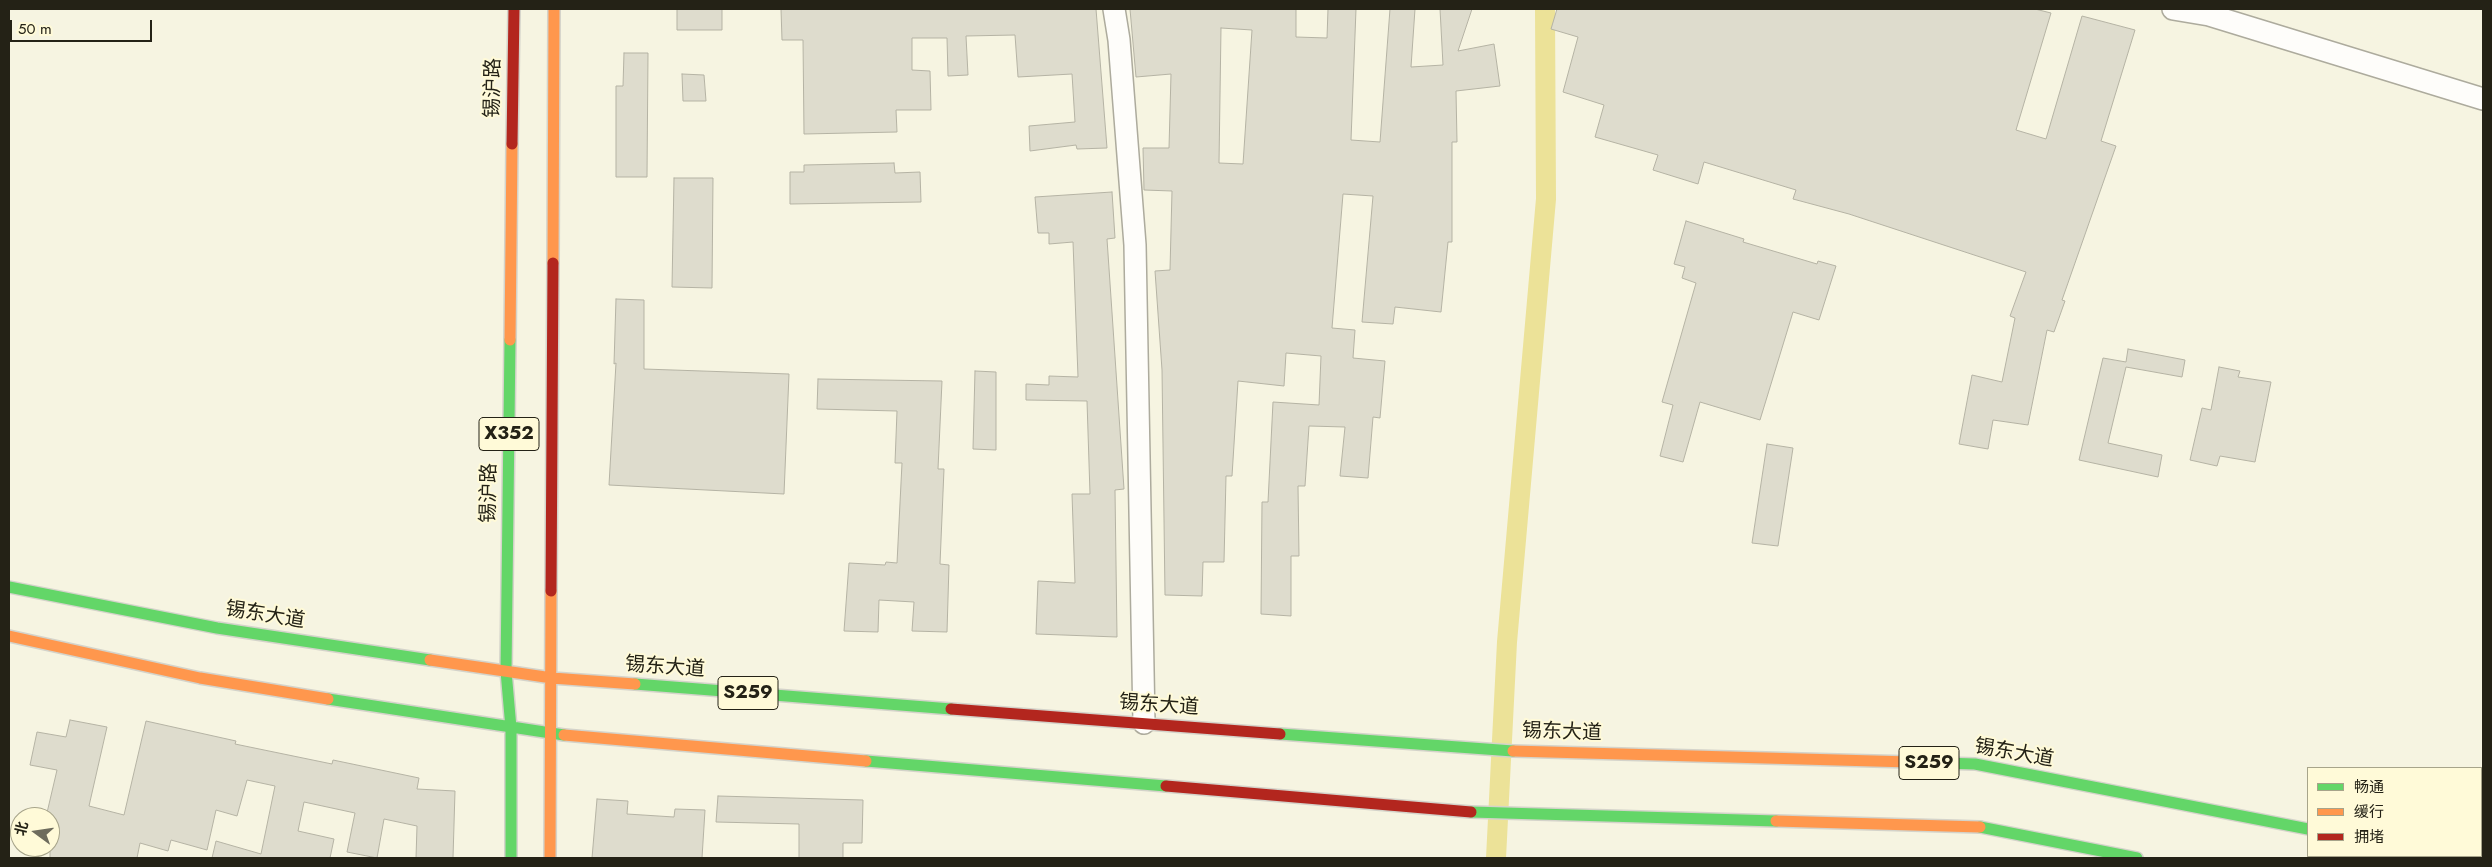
<!DOCTYPE html>
<meta charset="utf-8">
<style>
body{margin:0}
#map{position:relative;width:2492px;height:867px;overflow:hidden;background:#f6f4e1;font-family:Jost,"Noto Sans SC",sans-serif}
canvas{display:block}
.frame{position:absolute;inset:0;border:10px solid #242216;pointer-events:none}
.legend{position:absolute;left:2307px;top:767px;width:175px;height:90px;box-sizing:border-box;background:#fffad8;border:1px solid #a7a48a;margin:0;padding:6px 9px;list-style:none;font-size:15px;color:#242216}
.legend li{display:flex;align-items:center;gap:10px;height:25px}
.legend b{width:25px;border:1px solid #a7a48a}
.north{position:absolute;left:10px;top:807px;width:50px;height:50px;box-sizing:border-box;background:#fffad8;border:1px solid #a7a48a;border-radius:50%;rotate:284deg;font-size:14px;font-weight:700;line-height:20px;text-align:center;color:#242216}
.north::after{content:'';display:block;margin:auto;width:18px;height:22px;background:#6e6c5d;clip-path:polygon(50% 0,100% 100%,50% 72%,0 100%)}
.scale{position:absolute;left:10px;top:20px;width:142px;height:22px;box-sizing:border-box;border:2px solid #242216;border-top:0;padding-left:6px;font-size:15px;line-height:18px;white-space:nowrap;color:#242216;-webkit-text-stroke:4px #fffad8;paint-order:stroke}
</style>
<div id="map">
<canvas width="2492" height="867"></canvas>
<div class="frame"></div>
<ul class="legend">
<li><b style="height:6px;background:#63d668"></b>畅通</li>
<li><b style="height:6px;background:#ff974d"></b>缓行</li>
<li><b style="height:6px;background:#b3261e"></b>拥堵</li>
</ul>
<div class="north">北</div>
<div class="scale">50 m</div>
</div>
<script>
const c = document.querySelector('canvas').getContext('2d');
c.lineJoin = 'round';
function poly(rows) {
  const path = new Path2D();
  for (const r of rows) {
    path.moveTo(r[0], r[1]);
    for (let i = 2; i < r.length; i += 2) path.lineTo(r[i], r[i + 1]);
  }
  return path;
}
function trace(path, color, width, dash) {
  c.strokeStyle = color;
  c.lineWidth = width;
  c.lineCap = dash ? 'butt' : 'round';
  c.setLineDash(dash || []);
  c.stroke(path);
}
function fill(path, color) {
  c.fillStyle = color;
  c.fill(path, 'evenodd');
}
function drawText(font, color, halo, rows, align = 'center') {
  c.font = font + ' Jost,"Noto Sans SC",sans-serif';
  c.lineWidth = 4;
  c.setLineDash([]);
  c.textBaseline = 'middle';
  c.strokeStyle = halo;
  c.fillStyle = color;
  for (const [text, x, y, turn = 0] of rows) {
    c.save();
    c.translate(x, y);
    c.rotate((+turn || 0) * Math.PI / 180);
    c.textAlign = isNaN(turn) ? turn : align;
    if (halo) c.strokeText(text, 0, 0);
    c.fillText(text, 0, 0);
    c.restore();
  }
}
trace(poly([
 [1496,858,1507,642,1546,199,1545,9]
]), '#ece298', 20);
const building = poly([
 [677,9,722,9,722,30,677,30,677,9],
 [781,9,1096,9,1107,148,1077,149,1076,145,1030,151,1029,126,1075,122,1072,74,1018,77,1015,35,966,36,968,75,948,76,947,38,912,38,912,70,930,71,931,110,896,110,897,132,804,134,803,40,782,40,781,9],
 [1130,9,1296,9,1296,37,1327,38,1328,9,1356,9,1351,140,1380,142,1390,9,1415,9,1411,67,1443,65,1440,9,1472,9,1458,51,1494,44,1500,86,1456,91,1457,142,1452,142,1452,242,1448,242,1441,312,1395,307,1393,324,1362,322,1373,196,1343,194,1332,328,1355,330,1353,358,1385,361,1380,418,1373,417,1368,478,1340,476,1345,427,1309,426,1305,486,1298,486,1299,556,1291,556,1291,616,1261,614,1262,502,1268,502,1273,402,1319,405,1321,356,1286,353,1284,386,1238,381,1232,476,1226,476,1224,562,1203,562,1202,596,1165,595,1162,370,1155,271,1170,270,1172,191,1144,190,1143,148,1169,148,1171,74,1136,77,1130,9],
 [1221,28,1252,30,1243,164,1219,163,1221,28],
 [1557,9,2035,9,2051,13,2016,130,2046,139,2082,16,2135,30,2101,141,2116,146,2062,300,2065,301,2054,332,2047,330,2028,425,1993,420,1988,449,1959,444,1972,375,2002,382,2015,318,2010,316,2026,272,1849,214,1793,199,1796,190,1704,162,1698,184,1653,170,1658,155,1595,137,1604,105,1563,92,1578,37,1551,29,1557,9],
 [624,53,648,53,647,177,616,177,616,86,623,86,624,53],
 [682,74,704,75,706,101,683,101,682,74],
 [894,163,895,173,920,172,921,202,790,204,790,172,804,172,804,165,894,163],
 [674,178,713,178,712,288,672,287,674,178],
 [1112,192,1115,238,1107,239,1124,489,1115,490,1117,637,1036,634,1038,581,1075,583,1072,494,1090,494,1087,401,1026,400,1026,384,1049,385,1049,376,1078,377,1073,242,1049,244,1049,233,1038,233,1035,197,1112,192],
 [1686,221,1744,239,1743,242,1817,264,1818,261,1836,266,1819,320,1793,312,1760,420,1700,402,1683,462,1660,456,1673,405,1662,402,1696,283,1682,278,1685,267,1674,264,1686,221],
 [616,299,644,300,644,369,789,374,784,494,609,485,616,363,614,364,616,299],
 [2128,349,2185,360,2182,377,2126,367,2108,443,2162,455,2158,477,2079,460,2103,358,2126,362,2128,349],
 [2219,367,2240,371,2238,377,2271,382,2255,462,2220,456,2217,466,2190,460,2202,408,2211,410,2219,367],
 [975,371,996,372,996,450,973,449,975,371],
 [818,379,942,381,938,469,944,469,940,564,949,565,947,632,912,631,914,602,879,600,878,632,844,631,849,563,885,565,886,562,897,563,902,463,895,463,897,411,817,409,818,379],
 [1767,444,1793,448,1778,546,1752,543,1767,444],
 [70,720,107,727,89,806,124,815,146,721,236,741,235,744,332,764,333,760,419,778,417,789,455,791,453,858,416,858,417,826,384,819,377,858,347,852,355,813,304,802,298,831,334,839,330,858,212,858,216,841,261,854,275,786,247,780,237,816,216,810,207,850,171,840,168,851,140,843,137,858,50,858,50,817,46,817,57,770,30,765,37,732,66,737,70,720],
 [718,796,863,800,862,843,843,843,843,858,799,858,799,824,716,822,718,796],
 [597,799,628,801,627,814,674,817,675,809,705,810,702,858,592,858,597,799]
]);
fill(building, '#dedccd');
trace(building, '#b5b3a4', 1);
const street = poly([
 [1114,9,1119,40,1135,245,1144,723],
 [2173,9,2209,15,2483,99]
]);
const fast = poly([
 [510,340,506,671,511,728,511,858],
 [9,587,217,628,430,660],
 [635,684,951,709],
 [328,699,564,735],
 [1280,734,1513,751],
 [866,761,1166,786],
 [1910,762,1975,764,2308,829],
 [1471,812,1776,821],
 [1980,827,2137,858]
]);
const slow = poly([
 [553,263,554,9],
 [510,340,512,144],
 [9,636,200,678,328,699],
 [430,660,552,678,635,684],
 [564,735,866,761],
 [1513,751,1910,762],
 [1776,821,1980,827],
 [2444,856,2457,858],
 [550,858,551,591]
]);
const jam = poly([
 [512,144,514,9],
 [551,591,553,263],
 [951,709,1280,734],
 [1166,786,1471,812]
]);
trace(street, '#adab9d', 24);
trace(fast, '#d4d3ca', 14);
trace(slow, '#d4d3ca', 14);
trace(jam, '#d4d3ca', 14);
trace(street, '#fefdfa', 21);
trace(fast, '#63d668', 11);
trace(slow, '#ff974d', 11);
trace(jam, '#b3261e', 11);
for (const [x, y, w] of [
 [509,434,60],
 [748,693,60],
 [1929,763,60]
]) {
  const box = new Path2D();
  box.roundRect(x - w / 2, y - 16.5, w, 33, 4);
  c.fillStyle = '#fffad8';
  c.fill(box);
  trace(box, '#242216', 1);
}
drawText('bold 19px', '#242216', null, [
 ["X352",509,434],
 ["S259",748,693],
 ["S259",1929,763]
]);
drawText('20px', '#242216', '#fffad8', [
 ["锡沪路",494,88,-89],
 ["锡沪路",490,493,-89],
 ["锡东大道",265,616,9],
 ["锡东大道",665,668,4],
 ["锡东大道",1159,706,4],
 ["锡东大道",1562,733,2],
 ["锡东大道",2014,754,10]
]);
</script>
